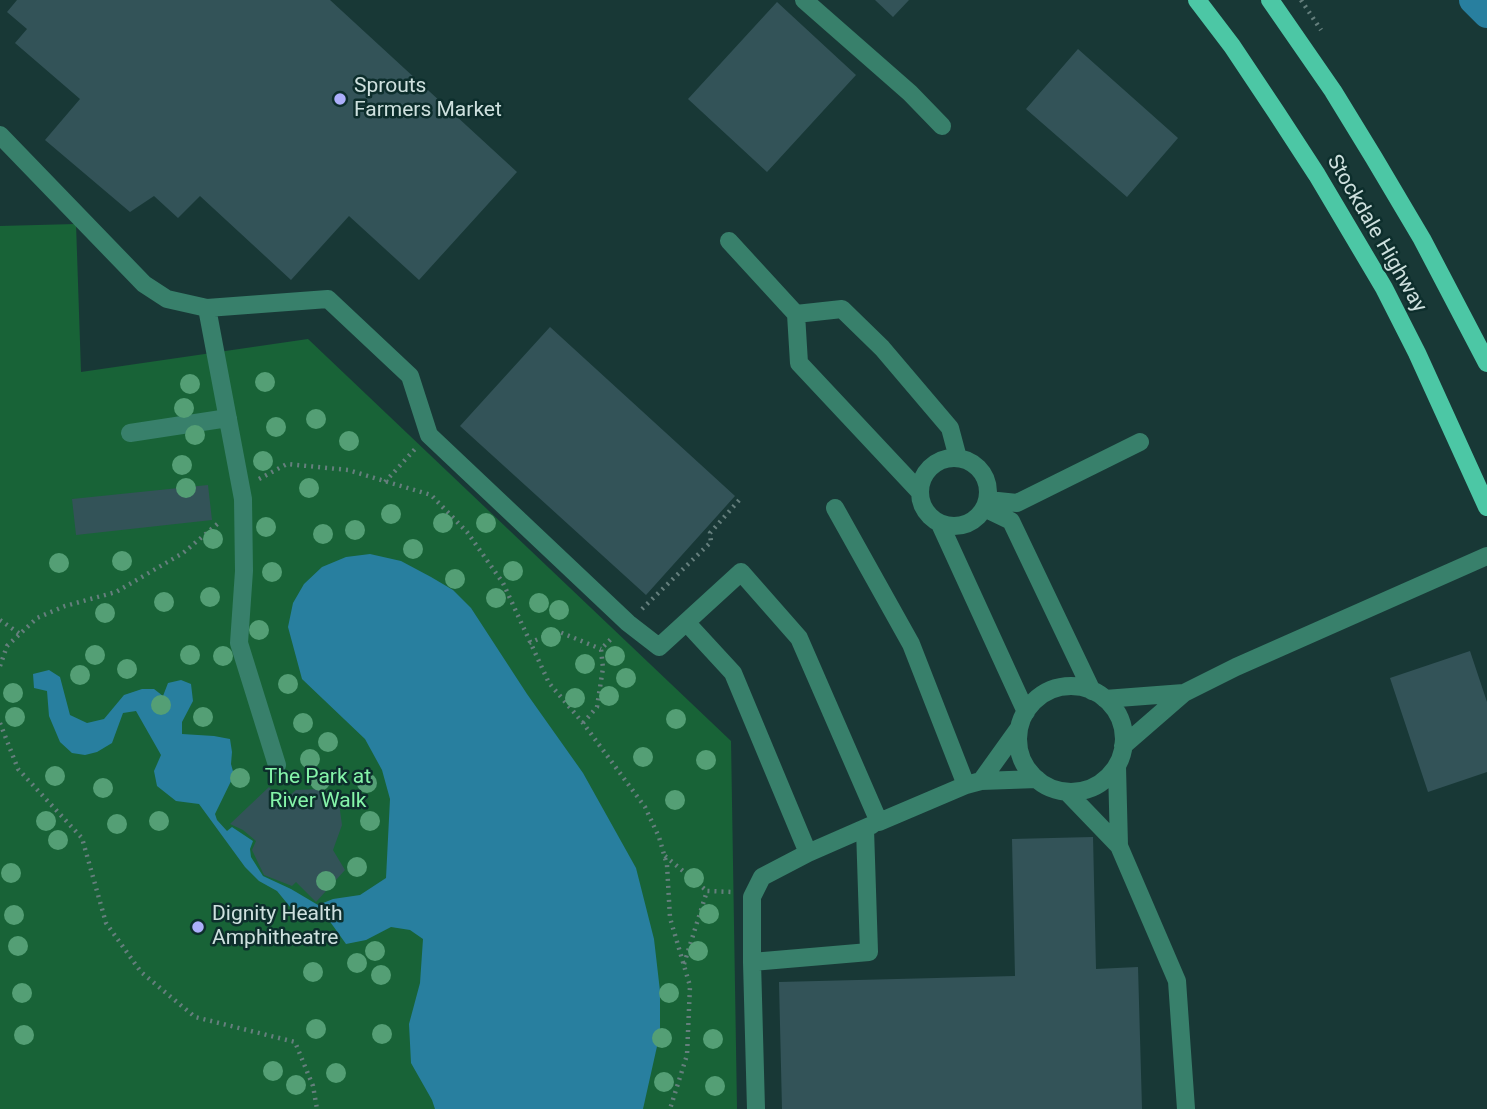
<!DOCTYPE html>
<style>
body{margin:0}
canvas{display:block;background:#183836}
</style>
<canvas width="1487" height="1109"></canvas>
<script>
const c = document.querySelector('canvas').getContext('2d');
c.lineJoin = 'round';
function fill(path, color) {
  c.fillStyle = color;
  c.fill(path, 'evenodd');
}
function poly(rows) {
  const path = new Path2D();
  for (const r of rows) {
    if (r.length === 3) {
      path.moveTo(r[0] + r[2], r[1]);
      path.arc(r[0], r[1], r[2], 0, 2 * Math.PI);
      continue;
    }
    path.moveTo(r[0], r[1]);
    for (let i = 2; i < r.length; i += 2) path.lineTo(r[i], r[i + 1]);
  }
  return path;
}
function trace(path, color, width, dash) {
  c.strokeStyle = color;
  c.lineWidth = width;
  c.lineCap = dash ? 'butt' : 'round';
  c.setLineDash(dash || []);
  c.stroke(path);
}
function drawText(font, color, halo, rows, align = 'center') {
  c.font = font + ' Roboto,sans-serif';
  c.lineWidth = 5;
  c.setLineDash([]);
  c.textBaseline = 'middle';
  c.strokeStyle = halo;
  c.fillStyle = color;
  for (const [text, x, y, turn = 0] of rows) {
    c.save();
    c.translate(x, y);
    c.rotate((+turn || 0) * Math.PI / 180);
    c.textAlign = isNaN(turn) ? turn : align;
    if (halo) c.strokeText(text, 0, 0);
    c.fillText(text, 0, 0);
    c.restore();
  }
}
fill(poly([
 [76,224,81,372,308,339,731,741,737,1109,0,1109,0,226]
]), '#186337');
fill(poly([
 [370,554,401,561,431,577,453,590,471,608,527,694,583,773,636,868,654,939,660,991,660,1033,643,1109,435,1109,432,1100,411,1063,409,1024,420,983,423,939,410,930,391,927,366,940,346,944,326,916,295,913,277,891,259,881,245,867,199,804,176,801,157,786,154,771,161,755,136,711,123,713,112,743,97,752,85,755,72,753,60,742,49,716,47,691,34,688,33,674,49,670,60,677,70,715,87,723,104,719,124,695,142,689,154,689,163,696,168,683,181,680,191,684,193,701,182,722,182,734,214,736,230,739,232,752,231,764,234,775,215,814,217,820,227,831,232,827,253,841,250,849,251,857,263,876,291,889,318,905,333,899,360,895,386,878,390,799,382,770,365,739,302,679,288,627,293,603,304,584,322,567,346,557]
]), '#287f9f');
trace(poly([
 [1473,0,1487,14]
]), '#287f9f', 28);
fill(poly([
 [17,0,330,0,517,172,419,280,349,216,291,280,200,196,178,218,154,196,130,212,45,140,80,99,15,43,27,29,7,12],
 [875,0,909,0,893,17],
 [777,2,856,75,767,172,688,99],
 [1078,49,1178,138,1127,197,1026,109],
 [550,327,735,496,646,595,460,426],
 [208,485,212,520,76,535,72,499],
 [1470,651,1487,702,1487,772,1428,792,1390,678],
 [269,787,283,801,296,790,317,789,339,803,342,825,333,850,345,870,316,902,296,882,292,886,264,875,252,850,256,841,243,830,230,824],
 [1093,837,1096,969,1138,967,1142,1109,782,1109,779,982,1015,976,1012,839]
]), '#335358');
trace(poly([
 [1301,0,1321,30],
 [259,479,287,464,348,470,431,495,467,532,503,583,549,683,583,723,645,807,659,837,667,865,670,918,690,986,687,1055,670,1109],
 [385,482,415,449],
 [642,609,711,542,710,533,741,498],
 [0,620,20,634],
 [529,643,557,631,601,649],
 [0,666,7,646,37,618,65,606,116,592,183,553,221,521],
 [0,723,18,769,82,838,106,923,141,972,195,1017,295,1042,313,1086,317,1109],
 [583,723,597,707,603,668,601,649,613,637],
 [665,856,707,891],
 [684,964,707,891,733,892]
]), '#657f7d', 4.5, [2, 5]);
trace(poly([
 [804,0,910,93,942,126],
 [0,135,144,284,167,299,207,308,328,299,410,376,429,435,628,623,659,647,741,572,799,638,879,822,966,785,981,781,1037,779],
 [729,241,796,314,799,363,919,491],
 [207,308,243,499,244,571,239,643,277,765],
 [796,314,842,309,882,348,950,428,958,458],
 [130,433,228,418],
 [954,492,34],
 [988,500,1017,503,1140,442],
 [835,508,911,644,966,785],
 [984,508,1011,521,1092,691],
 [940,524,1026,712],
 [686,622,733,673,808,853,872,825],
 [1071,739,53],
 [1105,699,1184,693],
 [1123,746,1184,693,1236,667,1487,556],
 [1117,767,1119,846,1177,981,1186,1109],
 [981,781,1019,728],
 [1067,792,1119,846],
 [808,853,762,877,752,897,752,962,869,952,865,829],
 [752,962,756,1109]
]), '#38806b', 18);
trace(poly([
 [1197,0,1232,46,1276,112,1317,175,1384,288,1417,353,1487,507],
 [1270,0,1333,91,1374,158,1422,239,1487,363]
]), '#4cc7a5', 18);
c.fillStyle = '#549f75';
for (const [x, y] of [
 [265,382],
 [190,384],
 [184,408],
 [316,419],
 [276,427],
 [195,435],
 [349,441],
 [263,461],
 [182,465],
 [186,488],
 [309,488],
 [391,514],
 [443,523],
 [486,523],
 [266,527],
 [355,530],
 [323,534],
 [213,539],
 [413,549],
 [122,561],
 [59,563],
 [513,571],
 [272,572],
 [455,579],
 [210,597],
 [496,598],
 [164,602],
 [539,603],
 [559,610],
 [105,613],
 [259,630],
 [551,637],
 [95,655],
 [190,655],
 [223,656],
 [615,656],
 [585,664],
 [127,669],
 [80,675],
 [626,678],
 [288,684],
 [13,693],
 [609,696],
 [575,698],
 [161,705],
 [15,717],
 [203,717],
 [676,719],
 [303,723],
 [328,742],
 [643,757],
 [310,759],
 [706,760],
 [55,776],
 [240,778],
 [320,781],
 [367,783],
 [103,788],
 [675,800],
 [46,821],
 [159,821],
 [370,821],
 [117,824],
 [58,840],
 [357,867],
 [11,873],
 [694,878],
 [326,881],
 [709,914],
 [14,915],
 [18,946],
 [375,951],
 [698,951],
 [357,963],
 [313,972],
 [381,975],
 [22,993],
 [669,993],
 [316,1029],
 [382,1034],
 [24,1035],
 [662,1038],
 [713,1039],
 [273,1071],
 [336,1073],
 [664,1082],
 [296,1085],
 [715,1086]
]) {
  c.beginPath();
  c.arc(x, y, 10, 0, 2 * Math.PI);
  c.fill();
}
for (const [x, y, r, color] of [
 [340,99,7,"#adaffb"],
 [198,927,7,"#adaffb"]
]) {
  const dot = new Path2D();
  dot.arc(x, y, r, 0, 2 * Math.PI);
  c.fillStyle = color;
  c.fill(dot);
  trace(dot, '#0d2e2c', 2.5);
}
drawText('21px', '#cee0de', '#0d2e2c', [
 ["Sprouts",354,87],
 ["Farmers Market",354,111],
 ["Dignity Health",212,915],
 ["Amphitheatre",212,939]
], 'left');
drawText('21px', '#cee0de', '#0d2e2c', [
 ["Stockdale Highway",1376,234,60]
]);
drawText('21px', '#85f4a9', '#0d2e2c', [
 ["The Park at",318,778],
 ["River Walk",318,802]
]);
</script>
